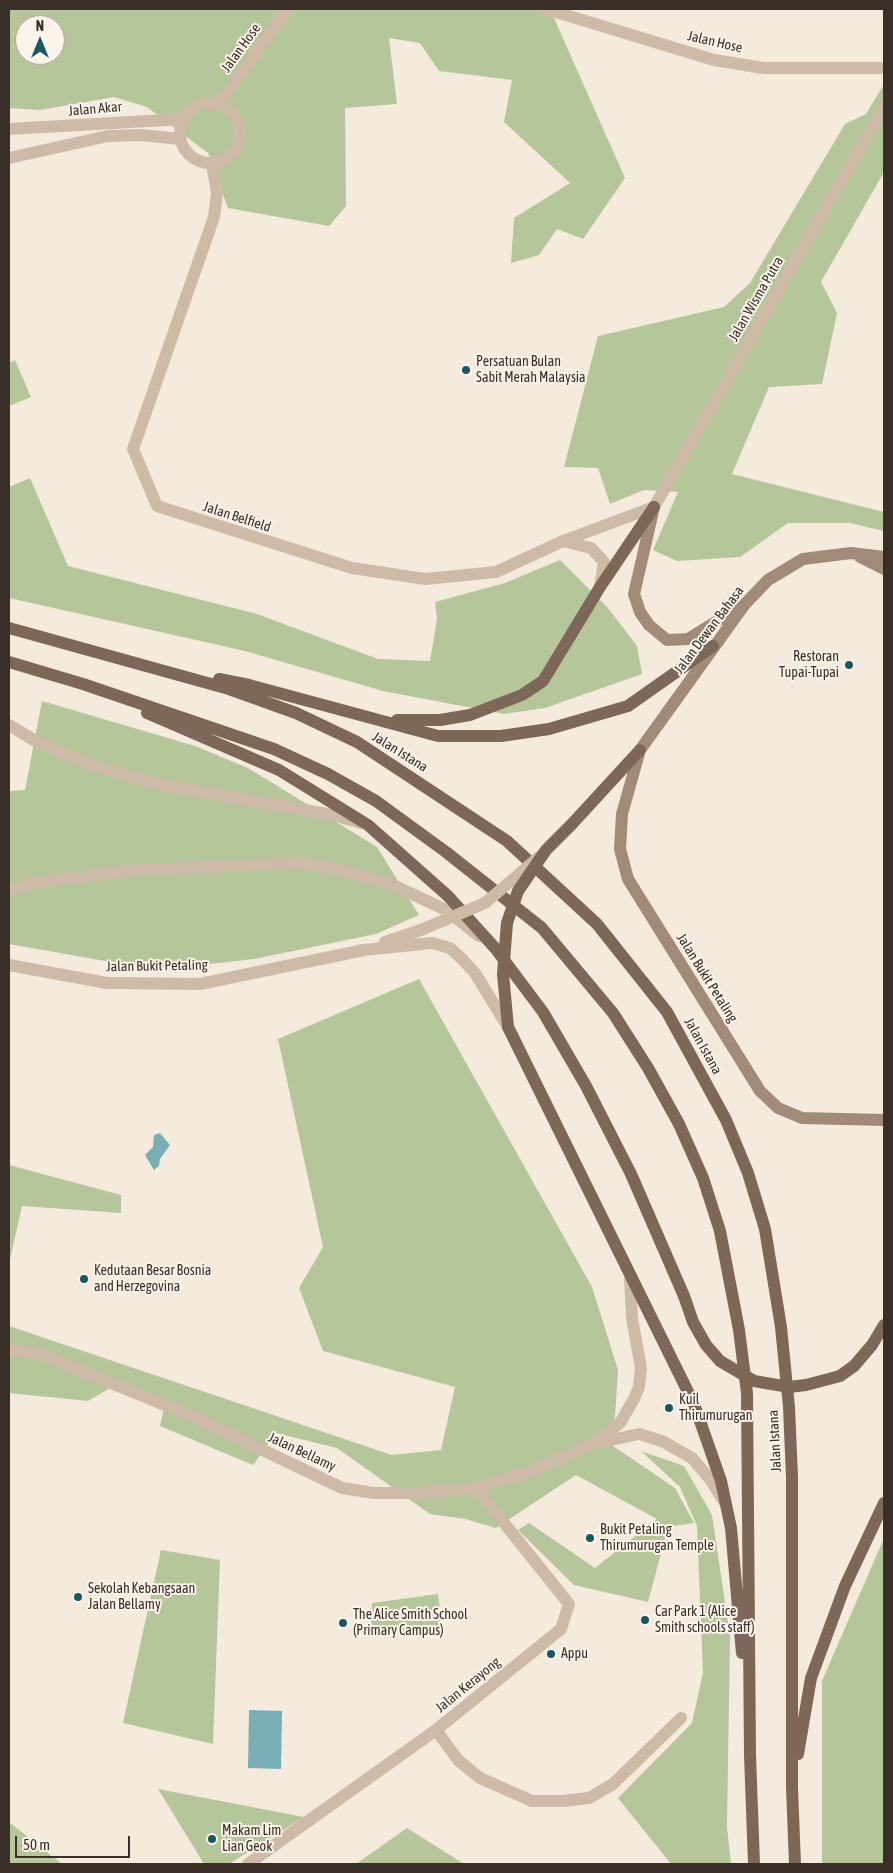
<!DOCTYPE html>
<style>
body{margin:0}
#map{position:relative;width:893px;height:1873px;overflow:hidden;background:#f5ebdc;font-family:"Asap Condensed",sans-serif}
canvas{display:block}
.frame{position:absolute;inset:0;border:10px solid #3a2f28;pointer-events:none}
.north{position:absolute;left:15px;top:15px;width:50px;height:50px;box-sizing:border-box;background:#fcf4ea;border:1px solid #aea59c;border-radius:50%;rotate:0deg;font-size:14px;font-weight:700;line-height:20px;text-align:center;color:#3a2f28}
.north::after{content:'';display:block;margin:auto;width:18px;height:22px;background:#195760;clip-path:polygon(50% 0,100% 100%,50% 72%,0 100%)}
.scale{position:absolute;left:15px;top:1836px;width:115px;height:22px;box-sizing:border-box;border:2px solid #3a2f28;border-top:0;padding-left:6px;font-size:15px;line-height:18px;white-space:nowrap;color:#3a2f28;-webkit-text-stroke:4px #fcf4ea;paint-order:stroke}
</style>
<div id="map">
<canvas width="893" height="1873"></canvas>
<div class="frame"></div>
<div class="north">N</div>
<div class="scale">50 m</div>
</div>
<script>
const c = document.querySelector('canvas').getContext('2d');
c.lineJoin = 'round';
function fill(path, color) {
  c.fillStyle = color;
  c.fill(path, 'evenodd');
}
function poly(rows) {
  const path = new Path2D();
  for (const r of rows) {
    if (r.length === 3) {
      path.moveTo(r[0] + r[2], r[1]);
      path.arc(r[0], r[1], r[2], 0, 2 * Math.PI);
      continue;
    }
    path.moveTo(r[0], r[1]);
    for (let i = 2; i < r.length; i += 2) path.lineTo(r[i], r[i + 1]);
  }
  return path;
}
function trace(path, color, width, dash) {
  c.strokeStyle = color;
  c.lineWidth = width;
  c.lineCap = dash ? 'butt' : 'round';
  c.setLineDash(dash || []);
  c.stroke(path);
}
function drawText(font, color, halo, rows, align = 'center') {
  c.font = font + ' "Asap Condensed",sans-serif';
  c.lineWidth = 4;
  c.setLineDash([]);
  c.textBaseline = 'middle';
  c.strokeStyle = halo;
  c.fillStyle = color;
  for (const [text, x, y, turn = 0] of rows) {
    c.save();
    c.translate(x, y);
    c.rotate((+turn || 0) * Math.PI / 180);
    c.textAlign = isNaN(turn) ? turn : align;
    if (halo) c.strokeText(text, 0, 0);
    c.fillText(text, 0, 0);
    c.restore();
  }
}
fill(poly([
 [9,9,550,9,625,178,583,239,557,229,539,255,511,263,514,218,570,183,504,122,512,80,439,71,420,43,389,38,397,104,345,108,346,206,329,226,228,208,208,153,147,107,114,97,40,110,9,108],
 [25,25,55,25,55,55,25,55],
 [884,84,884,172,821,282,837,313,822,384,769,387,732,474,884,512,884,531,850,523,788,523,740,557,677,561,653,550,678,492,644,490,610,504,598,468,564,467,598,336,724,307,750,283,845,124,866,114],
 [15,360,31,397,9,406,9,363],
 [30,478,68,566,257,614,378,659,430,661,437,619,435,602,505,583,560,560,608,608,637,646,642,674,545,708,504,714,383,691,245,651,9,598,9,487],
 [42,701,195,746,248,768,377,847,419,915,376,934,254,959,156,970,9,944,9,791,25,790],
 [419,979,592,1287,618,1370,613,1446,675,1488,694,1523,668,1527,648,1602,574,1585,518,1530,529,1523,595,1568,657,1519,576,1475,496,1528,465,1519,430,1514,337,1448,276,1433,253,1465,160,1426,165,1404,117,1384,88,1401,9,1393,9,1326,392,1455,441,1450,455,1387,323,1351,299,1288,323,1247,278,1039],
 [9,1165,121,1195,121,1213,22,1206,9,1264],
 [641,1451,684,1466,712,1515,730,1636,727,1827,731,1864,671,1864,618,1798,692,1723,703,1673,697,1526,680,1487],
 [884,1538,884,1864,822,1864,822,1681],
 [161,1550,220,1560,213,1744,123,1723],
 [438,1594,442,1626,371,1634,372,1603],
 [158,1789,304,1817,229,1864,204,1864],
 [9,1822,62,1864,9,1864],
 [407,1828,464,1864,356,1864]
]), '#b4c69a');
fill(poly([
 [160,1133,170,1145,160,1159,159,1166,154,1170,145,1155,153,1147,154,1135],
 [249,1710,282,1711,281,1769,248,1768]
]), '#78aeb5');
trace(poly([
 [546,9,714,60,763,68,884,68],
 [210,133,30],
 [219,104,288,9],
 [9,129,183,119],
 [9,158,108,136,141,135,180,139],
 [212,164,217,193,214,217,133,449,157,506,352,568,425,579,496,572,563,541,654,507],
 [563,541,591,548,604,562,600,587],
 [9,725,39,743,85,763,128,776,166,786,333,815,361,823],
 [9,891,36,882,141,870,302,863,336,869,393,885,446,910,479,936],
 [385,942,421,930],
 [9,965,107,983,200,984,364,950,432,943,450,948,462,959,475,973,508,1027],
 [9,1350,40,1354,194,1417,342,1488,374,1493,417,1493,476,1488,529,1472,593,1444,639,1434,662,1441,692,1458,710,1479,725,1503],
 [595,1442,620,1423,634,1399,639,1387,641,1368,632,1318,630,1278],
 [436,1730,458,1760,480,1778,532,1801,563,1801,589,1798,613,1784,681,1718],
 [248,1864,436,1730,561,1629,569,1604,476,1488]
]), '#cebba7', 12);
trace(poly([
 [654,507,884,107]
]), '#cebba7', 12);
trace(poly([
 [654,507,634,594,640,612,649,625,667,640,688,639,738,608],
 [860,557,884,569],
 [884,557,851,553,803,559,768,580,745,604,640,750,622,814,620,849,628,879,760,1091,778,1108,802,1118,884,1120]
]), '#a28a78', 12);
trace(poly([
 [9,628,229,689,296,713,357,742,507,841,597,924,667,1012,726,1120,748,1173,765,1229,781,1327,789,1407,792,1477,792,1788,795,1864],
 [9,662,83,684,274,749,328,774,376,801,446,852,542,928,613,1013,648,1068,679,1124,703,1178,720,1231,739,1330,747,1393,750,1755,754,1864],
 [219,679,249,685,438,736,501,736,549,729,628,706,713,646],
 [147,713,279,770,368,825,448,896,495,948,543,1012,586,1086,631,1174,684,1296],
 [397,720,440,720,470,715,522,695,543,681,600,587,654,507],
 [572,824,640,750],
 [503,974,508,1027,694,1404,706,1438,721,1481,731,1528,742,1653],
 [854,1366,872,1345,884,1325],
 [798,1754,811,1678,845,1586,884,1503]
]), '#7d6758', 12);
trace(poly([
 [421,930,485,903,539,857]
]), '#cebba7', 12);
trace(poly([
 [503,974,507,923,518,891,546,850,572,824],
 [684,1296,693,1322,706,1345,720,1361,754,1381,789,1387,806,1385,840,1376,854,1366]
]), '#7d6758', 12);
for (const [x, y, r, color] of [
 [466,370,5,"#195760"],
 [849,665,5,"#195760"],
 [84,1279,5,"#195760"],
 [669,1408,5,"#195760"],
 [590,1538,5,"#195760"],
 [78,1597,5,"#195760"],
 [645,1620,5,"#195760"],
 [343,1623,5,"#195760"],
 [551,1654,5,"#195760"],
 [212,1839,5,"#195760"]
]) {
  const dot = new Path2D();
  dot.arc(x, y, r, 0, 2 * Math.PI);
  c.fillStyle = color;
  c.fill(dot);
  trace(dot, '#fcf4ea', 2);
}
drawText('14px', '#3a2f28', '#fcf4ea', [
 ["Jalan Hose",715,42,13],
 ["Jalan Hose",241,48,-54],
 ["Jalan Akar",95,109,-5],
 ["Jalan Wisma Putra",756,299,-60],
 ["Jalan Belfield",237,517,18],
 ["Jalan Dewan Bahasa",709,630,-53],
 ["Jalan Istana",400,752,32],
 ["Jalan Bukit Petaling",157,966,-1],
 ["Jalan Bukit Petaling",707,978,58],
 ["Jalan Istana",703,1046,61],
 ["Jalan Istana",775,1441,-93],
 ["Jalan Bellamy",302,1452,25],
 ["Jalan Kerayong",468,1685,-39]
]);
drawText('14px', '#3a2f28', '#fcf4ea', [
 ["Persatuan Bulan",476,362],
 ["Sabit Merah Malaysia",476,378],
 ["Restoran",839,657,"right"],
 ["Tupai-Tupai",839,673,"right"],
 ["Kedutaan Besar Bosnia",94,1271],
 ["and Herzegovina",94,1287],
 ["Kuil",679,1400],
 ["Thirumurugan",679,1416],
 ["Bukit Petaling",600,1530],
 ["Thirumurugan Temple",600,1546],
 ["Sekolah Kebangsaan",88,1589],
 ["Jalan Bellamy",88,1605],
 ["Car Park 1 (Alice",655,1612],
 ["Smith schools staff)",655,1628],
 ["The Alice Smith School",353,1615],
 ["(Primary Campus)",353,1631],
 ["Appu",561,1654],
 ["Makam Lim",222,1831],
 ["Lian Geok",222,1847]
], 'left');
</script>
